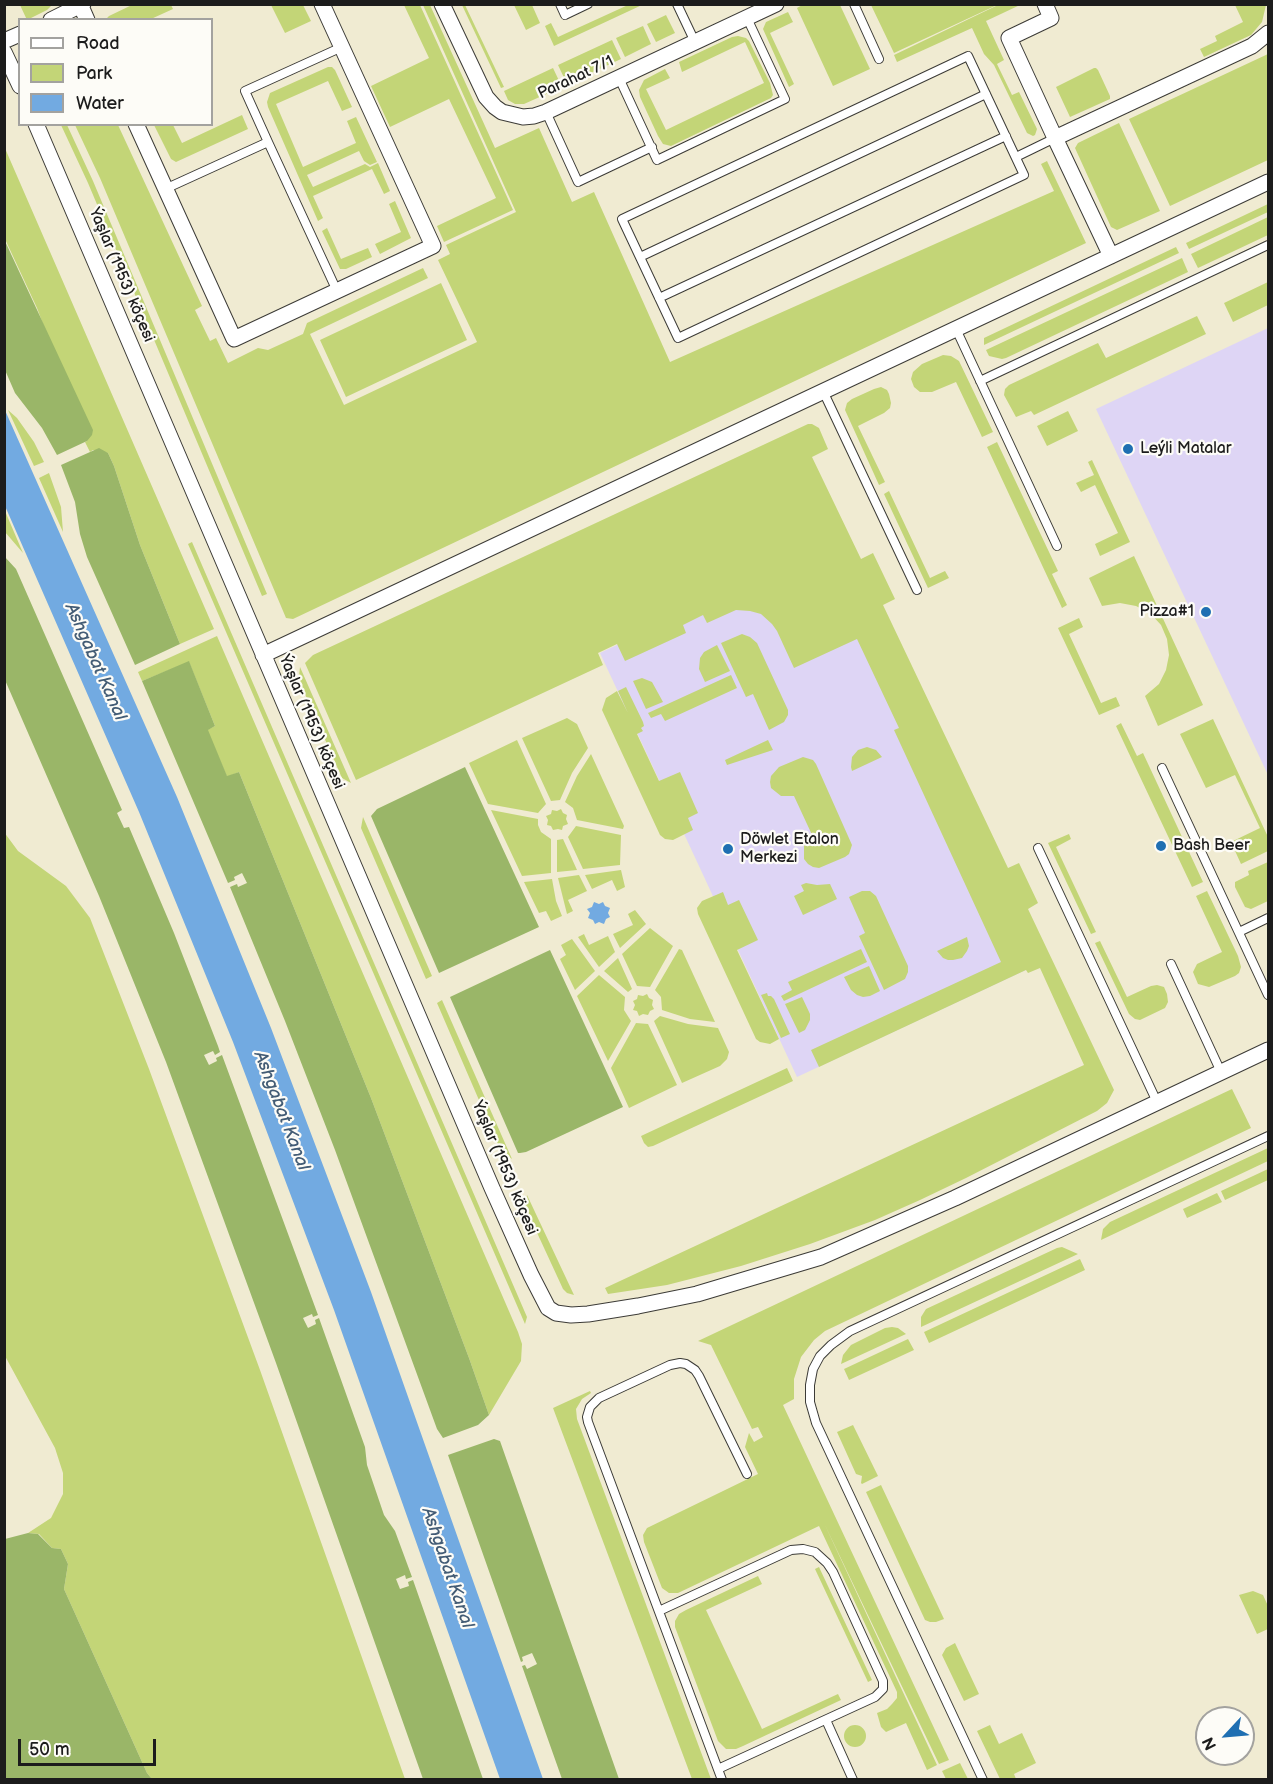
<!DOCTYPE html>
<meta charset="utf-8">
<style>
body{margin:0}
#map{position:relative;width:1273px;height:1784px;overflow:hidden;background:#f0ebd2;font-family:"Balsamiq Sans",sans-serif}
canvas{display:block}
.frame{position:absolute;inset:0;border:6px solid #1c1c1c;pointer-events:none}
.legend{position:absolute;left:18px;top:18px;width:195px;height:108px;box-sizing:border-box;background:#fdfcf7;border:2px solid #a3a29f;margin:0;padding:8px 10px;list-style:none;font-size:18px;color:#1c1c1c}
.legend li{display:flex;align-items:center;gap:12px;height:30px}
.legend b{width:30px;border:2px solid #a3a29f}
.north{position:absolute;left:1195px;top:1706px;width:60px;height:60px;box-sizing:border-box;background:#fdfcf7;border:2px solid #a3a29f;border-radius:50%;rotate:244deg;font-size:16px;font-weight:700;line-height:24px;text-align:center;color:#1c1c1c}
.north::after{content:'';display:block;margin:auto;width:21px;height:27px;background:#1f6fb2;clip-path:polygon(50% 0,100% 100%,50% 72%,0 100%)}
.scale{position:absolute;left:18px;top:1739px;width:138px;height:27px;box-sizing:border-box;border:3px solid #1c1c1c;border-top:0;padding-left:8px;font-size:18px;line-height:21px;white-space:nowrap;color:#1c1c1c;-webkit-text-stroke:4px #fdfcf7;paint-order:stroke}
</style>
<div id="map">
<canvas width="1273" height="1784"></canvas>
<div class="frame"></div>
<ul class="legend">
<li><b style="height:8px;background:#fff"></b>Road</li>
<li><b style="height:16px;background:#c3d577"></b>Park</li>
<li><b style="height:16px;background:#72aae1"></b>Water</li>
</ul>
<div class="north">N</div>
<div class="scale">50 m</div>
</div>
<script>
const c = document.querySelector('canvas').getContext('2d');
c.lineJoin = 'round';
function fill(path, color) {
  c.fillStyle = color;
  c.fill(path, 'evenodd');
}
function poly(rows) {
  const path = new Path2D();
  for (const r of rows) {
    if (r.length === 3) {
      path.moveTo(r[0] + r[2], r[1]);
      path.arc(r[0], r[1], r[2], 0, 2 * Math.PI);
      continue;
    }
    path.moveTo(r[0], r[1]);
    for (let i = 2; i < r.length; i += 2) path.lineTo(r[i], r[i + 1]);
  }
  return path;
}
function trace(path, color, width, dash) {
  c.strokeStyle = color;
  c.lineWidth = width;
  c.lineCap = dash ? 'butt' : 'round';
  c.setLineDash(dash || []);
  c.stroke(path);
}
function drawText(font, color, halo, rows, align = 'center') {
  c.font = font + ' "Balsamiq Sans",sans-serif';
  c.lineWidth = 4.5;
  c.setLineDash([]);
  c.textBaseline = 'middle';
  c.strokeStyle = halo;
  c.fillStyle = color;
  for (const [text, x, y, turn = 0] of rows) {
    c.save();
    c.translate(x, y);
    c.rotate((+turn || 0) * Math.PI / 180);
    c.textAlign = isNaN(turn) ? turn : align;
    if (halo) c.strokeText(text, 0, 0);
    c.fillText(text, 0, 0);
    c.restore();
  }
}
fill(poly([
 [1268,328,1268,775,1096,409],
 [828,546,1026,970,797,1077,600,653]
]), '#ded5f5');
fill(poly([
 [134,4,171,5,173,9,151,19,106,19,109,16],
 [804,4,840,5,870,69,833,86,797,8],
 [1000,4,1020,5,986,21,1004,60,997,64,1012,95,1019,92,1037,129,1035,135,1033,136,1027,133,994,65,984,54,972,28,897,62,894,55],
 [20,5,52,5,47,10,27,20],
 [271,5,303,5,311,21,285,33],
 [404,5,420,5,513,210,444,242,437,226,496,198,449,99,390,127,371,86,429,58],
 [423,5,430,5,495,148,539,128,572,202,594,192,670,362,1054,191,1041,164,1047,161,1086,243,293,619,286,618,100,178,75,125,118,125,202,306,195,310,210,341,216,338,228,363,258,348,268,350,303,334,307,323,423,268,428,278,310,334,344,405,477,342,438,260,450,254,446,245,516,212],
 [462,5,465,5,504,87,501,88],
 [514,5,532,5,540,23,526,30],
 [628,5,642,5,554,46,545,26,551,23,558,37],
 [871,5,997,5,894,53],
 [1235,5,1266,5,1262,22,1251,35,1204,57,1200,49,1217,41,1215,36,1243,22],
 [788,12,793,22,770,33,794,84,789,87,763,29,766,22],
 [666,15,675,33,656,42,647,24],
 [643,26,651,44,625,57,616,38],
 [738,36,746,38,749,41,770,83,773,95,771,98,671,146,663,144,658,136,640,97,639,90,644,80,665,69,670,78,646,89,666,130,764,83,745,42,682,72,679,62,732,37],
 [612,40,621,59,567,84,558,65],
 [1268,54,1268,160,1170,206,1129,119],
 [328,67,332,67,335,70,352,107,342,111,328,81,276,104,303,167,356,143,347,121,356,117,377,162,370,165,364,161,359,151,307,175,313,187,365,164,370,167,378,163,390,191,384,194,372,169,313,196,323,218,318,221,268,107,267,102,270,93],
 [553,68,562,87,524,104,515,104,508,100,504,91],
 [1094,68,1096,68,1098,70,1110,96,1110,99,1070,117,1056,87],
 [242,115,248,129,176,162,171,159,154,125,173,125,182,143],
 [1119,123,1160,211,1117,230,1111,227,1075,148,1078,143],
 [61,125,67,125,93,181,267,594,262,596,88,183],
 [4,146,214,629,180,644,140,545,114,466,108,453,93,450,90,452,85,442,87,441,37,308,5,239],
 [395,201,411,238,380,254,375,244,401,232,389,204],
 [1268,204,1268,212,1189,249,1186,243],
 [1268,217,1268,235,1198,268,1191,254],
 [327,228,341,259,368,248,372,257,346,269,340,269,322,231],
 [1176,247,1179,253,984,345,984,338],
 [1182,258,1188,272,1006,358,1002,359,989,356,986,350],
 [1268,282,1268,305,1233,322,1224,303],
 [441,283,467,340,346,397,320,340],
 [1197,316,1206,334,1034,415,1031,411,1016,417,1004,395,1005,389,1009,385,1098,343,1106,358],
 [943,355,951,356,959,361,993,432,982,437,956,382,932,392,920,392,914,387,911,379,913,372,922,364],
 [881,387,887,390,889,394,891,403,890,408,884,413,858,426,885,482,879,485,845,410,847,403,852,399,874,389],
 [8,410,17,418,34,442,44,462,34,466],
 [1068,411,1078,431,1047,446,1037,426],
 [808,424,812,424,819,428,828,449,812,457,861,559,873,553,895,599,883,605,1008,868,1019,863,1038,903,1028,909,1114,1090,1107,1103,1097,1111,966,1178,920,1200,875,1220,810,1244,741,1266,667,1285,608,1294,605,1288,1084,1065,1040,968,1028,973,1026,970,819,1067,811,1050,1001,962,894,730,899,728,857,639,794,668,777,631,772,624,761,614,750,611,736,610,707,623,703,615,683,625,686,633,625,661,617,644,598,653,603,665,356,780,305,663,313,655],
 [997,442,1058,571,1052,574,1067,605,1062,608,987,447],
 [1092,460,1130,542,1100,556,1095,544,1118,533,1095,485,1081,492,1076,483,1094,475,1088,462],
 [49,473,61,507,63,532,39,478],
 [889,491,930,578,945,571,949,578,928,588,884,494],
 [5,511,23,553,5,532],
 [192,542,527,1317,525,1324,188,544],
 [1134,556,1203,705,1158,726,1145,696,1159,684,1166,670,1169,655,1167,639,1161,625,1150,613,1136,606,1120,603,1102,606,1089,578],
 [1079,618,1083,627,1069,634,1101,703,1116,697,1120,706,1099,715,1058,628],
 [742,634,750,637,757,643,788,710,788,715,784,722,769,730,753,694,746,697,721,643],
 [217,636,518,1332,522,1344,521,1361,489,1415,469,1358,371,1098,239,772,227,777,207,730,215,726,189,662,142,681,138,672],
 [717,645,730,671,705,682,699,669,700,658,704,652],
 [300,667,351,783,342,778,301,685,299,676],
 [731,675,737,688,665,721,661,714,651,718,648,713],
 [642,678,652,682,663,702,646,709,633,681],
 [626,687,643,722,644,726,641,728,643,731,637,734,659,781,680,772,698,813,688,818,693,830,673,840,665,839,660,835,602,710,606,698,617,691,628,713,618,691],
 [567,718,577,724,588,748,572,773,560,800,551,801,522,738],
 [1213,719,1268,837,1268,851,1241,864,1231,842,1260,828,1235,775,1206,788,1180,734],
 [1121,723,1137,756,1143,753,1203,882,1192,887,1116,726],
 [517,740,546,804,538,813,488,804,469,763],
 [768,740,773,750,727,765,725,760],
 [867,747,876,750,882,757,852,771,851,767,852,757,858,750],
 [591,754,624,826,623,829,577,820,573,808,565,802,577,776],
 [803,757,813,760,816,764,852,845,849,854,845,857,819,868,813,867,808,864,804,859,804,846,807,841,813,837,794,796,781,796,771,788,770,782,771,776,779,767],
 [561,809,563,813,567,815,566,819,568,824,563,826,562,830,558,829,553,830,551,826,547,825,548,820,546,816,551,814,552,810,557,811],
 [491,810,538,819,538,825,541,832,551,839,551,873,522,876],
 [363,817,432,976,426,979,361,828],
 [576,826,621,835,620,865,583,869,568,837],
 [4,832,18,851,66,886,90,918,149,1069,260,1370,405,1779,152,1779,147,1773,64,1589,68,1564,61,1549,52,1548,39,1534,28,1533,51,1518,63,1494,63,1473,55,1448,5,1356],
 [1069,834,1071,839,1056,847,1096,932,1091,934,1048,843],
 [563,839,577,870,557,872,557,840],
 [1268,862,1268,901,1251,909,1245,907,1235,887,1235,882,1249,875,1248,871],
 [621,870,625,887,617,891,612,880,592,889,585,875],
 [579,875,587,891,568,900,573,911,567,914,558,878],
 [552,879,556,901,562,916,551,921,546,911,539,913,524,882],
 [806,883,817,885,830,884,837,899,803,915,794,896,804,891,801,885],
 [862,891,870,891,876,896,908,966,908,972,905,979,884,990,859,936,865,933,849,897],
 [1207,891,1238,956,1241,967,1239,973,1235,976,1209,987,1198,984,1193,972,1197,964,1222,952,1196,896],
 [723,892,728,905,739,900,758,940,737,950,779,1039,770,1044,760,1042,756,1039,698,914,697,908,702,901],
 [635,910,646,924,620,948,613,934,633,925,628,914],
 [650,928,673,946,650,987,637,986,622,954],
 [584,934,589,945,608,936,615,952,599,967,578,937],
 [967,937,969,946,967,951,962,958,953,960,948,960,943,958,937,951],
 [572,939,595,971,575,990,560,959,566,955,561,945],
 [1100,941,1127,997,1151,986,1157,985,1164,987,1167,994,1168,1002,1165,1008,1140,1020,1135,1019,1129,1014,1095,943],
 [679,949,682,950,715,1022,690,1019,662,1010,661,997,655,990],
 [861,949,867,962,784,1001,781,996,792,990,788,982],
 [618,958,632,989,628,992,604,971],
 [869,966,880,991,870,996,863,997,857,995,851,990,844,977],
 [599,975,625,997,624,1010,631,1021,608,1061,577,996],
 [767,993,768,996,771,996,774,999,790,1034,781,1038,761,995],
 [647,994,649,998,653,1000,652,1005,654,1009,650,1011,648,1015,643,1014,639,1016,637,1011,633,1010,635,1005,633,1001,637,999,638,995,643,996],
 [802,997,810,1014,810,1020,805,1030,799,1033,785,1004],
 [442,1000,512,1159,501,1151,437,1003],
 [660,1016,688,1024,718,1028,729,1052,727,1059,720,1066,682,1083,654,1021],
 [636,1023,648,1024,677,1085,629,1108,611,1068],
 [787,1068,793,1081,653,1146,648,1147,644,1143,641,1136],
 [1232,1089,1251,1128,825,1331,814,1340,801,1357,794,1379,794,1399,783,1405,949,1760,939,1764,824,1523,937,1765,927,1770,906,1723,886,1732,881,1727,877,1713,887,1709,892,1704,897,1698,897,1692,819,1526,678,1593,669,1593,662,1588,644,1542,643,1535,647,1528,758,1474,745,1447,749,1433,754,1442,763,1437,758,1427,752,1429,711,1345,698,1341],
 [1268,1148,1268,1161,1101,1240,1103,1229,1110,1222],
 [1268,1169,1268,1180,1225,1200,1221,1191],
 [1217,1193,1222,1202,1187,1218,1183,1209],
 [527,1195,574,1295,567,1293,563,1289,527,1211,526,1203],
 [1062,1247,1078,1254,921,1327,921,1317,926,1309,1057,1248],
 [1080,1259,1085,1270,929,1343,924,1332],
 [892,1327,898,1328,906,1334,841,1364,843,1355,851,1345,885,1328],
 [908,1339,914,1350,849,1380,844,1369],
 [590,1391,591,1393,582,1399,576,1409,577,1419,711,1779,692,1779,553,1408],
 [853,1425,878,1476,862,1484,861,1483,862,1476,856,1474,837,1432],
 [881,1485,944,1619,936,1622,930,1622,925,1620,866,1492],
 [819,1567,872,1680,868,1682,815,1569],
 [758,1576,762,1584,706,1610,762,1729,838,1694,841,1700,743,1746,736,1749,726,1749,718,1741,675,1627,675,1621,679,1614,686,1610],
 [1253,1591,1263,1595,1268,1606,1268,1629,1257,1634,1239,1595],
 [955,1643,979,1694,964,1701,942,1655,946,1648],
 [855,1736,11],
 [990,1725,999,1744,1022,1733,1036,1763,1014,1774,1016,1779,1000,1779,977,1731],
 [960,1763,968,1779,946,1779,942,1771]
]), '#c3d577');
fill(poly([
 [4,239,93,430,92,435,87,441,57,455,42,428,15,393,5,370],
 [99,448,108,453,114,466,140,545,180,644,135,665,87,557,80,534,75,502,61,465],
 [5,557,16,569,122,810,117,813,124,828,129,827,174,933,218,1046,220,1052,215,1055,213,1051,204,1055,209,1065,217,1061,216,1058,222,1055,318,1315,313,1317,312,1314,303,1318,308,1328,316,1324,315,1320,319,1318,365,1447,367,1465,384,1515,395,1531,412,1577,406,1579,405,1575,396,1579,400,1589,409,1586,408,1582,413,1580,483,1779,423,1779,276,1363,166,1062,99,896,5,680],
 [189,661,215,726,208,730,227,776,239,772,371,1098,469,1358,489,1415,478,1425,443,1438,437,1429,335,1150,285,1021,230,887,237,884,238,887,247,883,242,873,234,877,235,880,228,883,142,681],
 [465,767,539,927,439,973,371,816,377,809],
 [550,950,623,1107,526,1152,520,1153,518,1153,450,997],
 [494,1439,500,1441,619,1779,562,1779,522,1666,525,1665,527,1669,537,1664,532,1653,522,1657,523,1661,521,1662,448,1455],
 [28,1533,38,1534,52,1548,61,1549,68,1564,64,1589,147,1773,152,1779,5,1779,5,1539]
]), '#9ab668');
fill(poly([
 [4,408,177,797,271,1028,371,1292,543,1779,500,1779,334,1310,233,1042,139,812,5,506],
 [594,902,599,904,603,902,605,906,610,908,608,913,610,917,606,919,604,924,599,922,595,924,593,920,588,918,590,913,587,909,592,907]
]), '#72aae1');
const service = poly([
 [560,4,565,15,588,4],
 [677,4,695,42],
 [854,4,879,59],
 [968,56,1024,175,678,338,622,219,968,56],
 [619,78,657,160,785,99,747,18],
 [546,112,578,182,652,147],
 [268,142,245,91,342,47],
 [1016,157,1055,138],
 [165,189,268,142,337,291],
 [640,257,986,94],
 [659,298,1006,136],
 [956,329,1057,546],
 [980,381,1268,245],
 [823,391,917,590],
 [1162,768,1268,995],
 [1038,848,1157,1102],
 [1239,932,1268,918],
 [1171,964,1221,1072],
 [659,1611,791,1550,803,1549,815,1552,827,1563,833,1572,883,1681,883,1689,875,1697,718,1769],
 [826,1720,853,1780],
 [722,1780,588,1422,587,1417,590,1407,599,1398,670,1365,680,1363,686,1364,695,1370,699,1376,747,1474],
 [983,1780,816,1423,810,1402,810,1385,813,1369,820,1356,831,1345,850,1331,1268,1136]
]);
const minor = poly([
 [80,4,87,20],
 [442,4,486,97,495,107,502,112,523,117,534,116,546,112,776,4],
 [1045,4,1051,18,1009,38,1055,138,1252,46,1268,33],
 [51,20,83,4],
 [4,41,20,34],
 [4,52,20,86],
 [36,124,492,1188,531,1275,548,1308,556,1313,571,1315,588,1314,638,1306,697,1294,821,1257,955,1198,1268,1050],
 [136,124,234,339,433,246,322,4],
 [1055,138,1111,256],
 [263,655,1268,182]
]);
trace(service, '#3c3b37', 10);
trace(minor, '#3c3b37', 17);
trace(service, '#fff', 8);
trace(minor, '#fff', 15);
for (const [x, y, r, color] of [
 [1128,449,6,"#1f6fb2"],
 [1206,612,6,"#1f6fb2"],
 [1161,846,6,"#1f6fb2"],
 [728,849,6,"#1f6fb2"]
]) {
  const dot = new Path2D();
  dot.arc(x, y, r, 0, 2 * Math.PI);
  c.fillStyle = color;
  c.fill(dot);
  trace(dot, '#fdfcf7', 2);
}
drawText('16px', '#1c1c1c', '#fdfcf7', [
 ["Parahat 7/1",576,78,-25],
 ["Ýaşlar (1953) köçesi",121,275,67],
 ["Ýaşlar (1953) köçesi",311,722,67],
 ["Ýaşlar (1953) köçesi",504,1168,67]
]);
drawText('16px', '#1c1c1c', '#fdfcf7', [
 ["Leýli Matalar",1140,449],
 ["Pizza#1",1194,612,"right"],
 ["Döwlet Etalon",740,840],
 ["Merkezi",740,858],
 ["Bash Beer",1173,846]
], 'left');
drawText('italic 18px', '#435c75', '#fdfcf7', [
 ["Ashgabat Kanal",95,662,66],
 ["Ashgabat Kanal",281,1111,69],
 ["Ashgabat Kanal",447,1568,71]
]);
</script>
